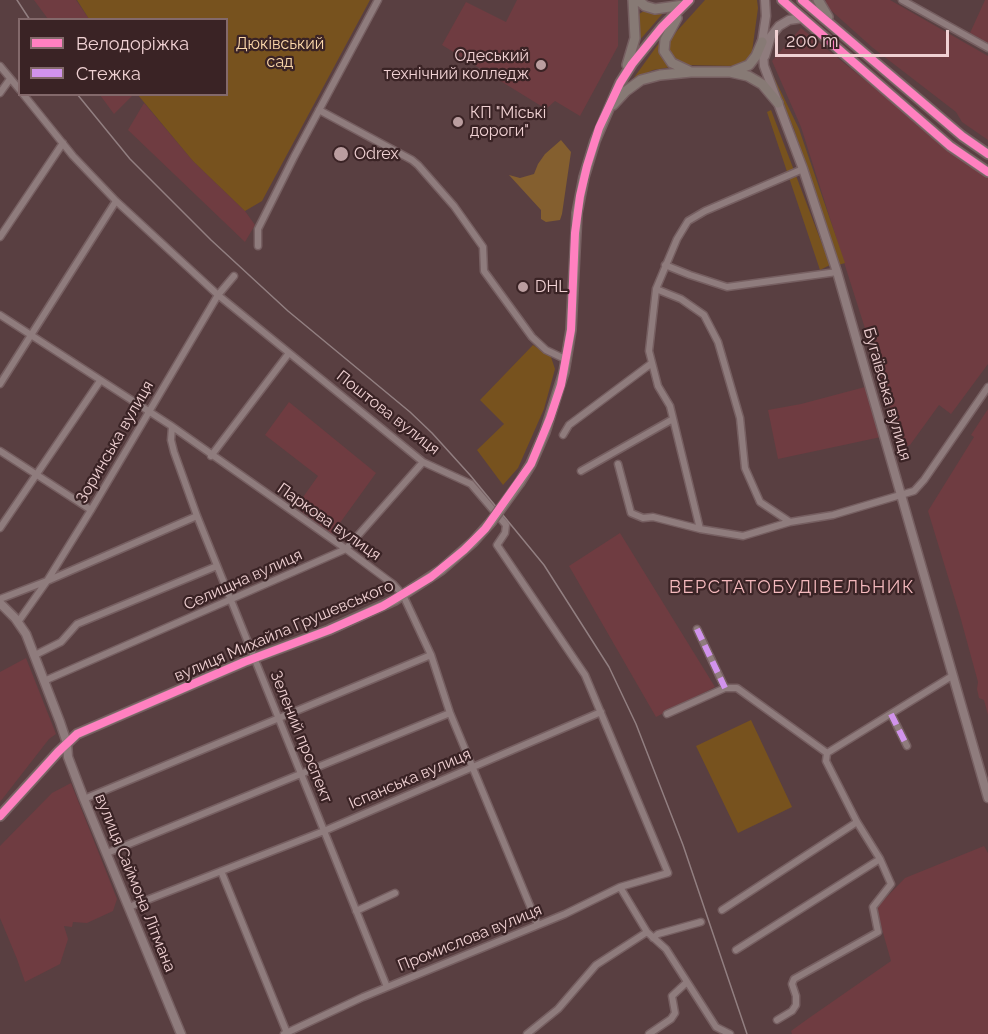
<!DOCTYPE html>
<meta charset="utf-8">
<style>
body{margin:0}
#map{position:relative;width:988px;height:1034px;overflow:hidden;background:#593f41;font-family:Raleway,sans-serif}
canvas{display:block}
.legend{position:absolute;left:18px;top:18px;width:210px;height:78px;box-sizing:border-box;background:#3a2325;border:2px solid #83696b;margin:0;padding:8px 10px;list-style:none;font-size:18px;color:#f0d1d3}
.legend li{display:flex;align-items:center;gap:12px;height:30px}
.legend b{width:30px;border:2px solid #83696b}
.scale{position:absolute;left:775px;top:30px;width:174px;height:27px;box-sizing:border-box;border:3px solid #f0d1d3;border-top:0;padding-left:8px;font-size:18px;line-height:21px;white-space:nowrap;color:#f0d1d3;-webkit-text-stroke:4px #3a2325;paint-order:stroke}
</style>
<div id="map">
<canvas width="988" height="1034"></canvas>
<ul class="legend">
<li><b style="height:8px;background:#ff80c0"></b>Велодоріжка</li>
<li><b style="height:8px;background:#d193ec"></b>Стежка</li>
</ul>
<div class="scale">200 m</div>
</div>
<script>
const c = document.querySelector('canvas').getContext('2d');
c.lineJoin = 'round';
function fill(path, color) {
  c.fillStyle = color;
  c.fill(path, 'evenodd');
}
function poly(rows) {
  const path = new Path2D();
  for (const r of rows) {
    path.moveTo(r[0], r[1]);
    for (let i = 2; i < r.length; i += 2) path.lineTo(r[i], r[i + 1]);
  }
  return path;
}
function trace(path, color, width, dash) {
  c.strokeStyle = color;
  c.lineWidth = width;
  c.lineCap = dash ? 'butt' : 'round';
  c.setLineDash(dash || []);
  c.stroke(path);
}
function drawText(font, color, halo, rows, align = 'center') {
  c.font = font + ' Raleway,sans-serif';
  c.lineWidth = 4.5;
  c.setLineDash([]);
  c.textBaseline = 'middle';
  c.strokeStyle = halo;
  c.fillStyle = color;
  for (const [text, x, y, turn = 0] of rows) {
    c.save();
    c.translate(x, y);
    c.rotate((+turn || 0) * Math.PI / 180);
    c.textAlign = isNaN(turn) ? turn : align;
    if (halo) c.strokeText(text, 0, 0);
    c.fillText(text, 0, 0);
    c.restore();
  }
}
fill(poly([
 [34,0,76,0,89,19,48,19],
 [517,0,618,0,618,46,580,116,555,101,546,109,442,45,466,2,506,22],
 [826,0,890,0,988,56,988,140,962,122,956,112,873,48,825,5],
 [985,0,988,0,988,44,970,33],
 [801,28,958,156,988,176,988,364,951,414,939,405,910,445,903,448,801,127,772,61],
 [100,95,133,95,114,114],
 [144,103,193,161,245,211,255,225,245,242,128,130],
 [865,387,881,437,778,459,768,410,801,404],
 [289,402,376,473,332,534,296,507,318,476,265,435],
 [988,409,988,715,984,700,979,698,977,689,978,682,960,616,928,511,974,437,971,435],
 [620,533,715,687,656,717,569,566],
 [26,658,56,734,49,739,0,802,0,672],
 [71,783,117,899,113,911,87,923,73,922,72,927,64,926,68,939,60,964,25,982,17,959,0,918,0,846,52,793],
 [984,846,988,853,988,1034,792,1034,791,1031,809,1018,891,961,876,908,905,878]
]), '#6f3c41');
fill(poly([
 [77,0,370,0,262,201,245,211,193,161,138,95,226,94,226,20,89,19],
 [705,0,757,0,758,8,751,59,738,66,685,65,674,60,670,52,668,41],
 [644,11,664,12,639,41,639,14],
 [659,43,663,57,671,67,653,70,633,79],
 [770,69,799,129,845,263,838,265,794,129,768,70],
 [771,110,830,265,820,270,767,112],
 [533,345,551,357,555,369,544,409,518,468,503,485,477,450,504,424,480,400],
 [751,720,792,807,738,833,696,746]
]), '#77521e');
fill(poly([
 [561,140,571,152,562,214,560,220,546,222,541,219,541,210,509,175,520,178,534,174,538,164,545,154]
]), '#845f2f');
const street = poly([
 [902,0,988,48],
 [0,66,20,90],
 [0,93,10,79],
 [23,94,73,156,116,201,218,295,423,462,471,484,506,525,505,533,497,545,585,675,668,873,620,887,565,914,363,997,284,1034],
 [319,110,412,160,418,165,454,206,483,247,484,271,532,337,546,350,567,360],
 [0,237,63,143],
 [258,246,258,229,294,157,378,0],
 [665,265,690,275,727,287,837,272],
 [656,289,681,299,704,315,718,342,740,418,745,468,760,502,790,522,833,515,914,491,924,480,988,387],
 [0,315,170,425,346,549,393,584,403,595,431,655,450,713,538,925],
 [0,384,116,201],
 [172,427,171,440,174,452,197,516,387,987],
 [563,435,569,425,652,363],
 [0,451,91,510],
 [211,456,289,353],
 [618,464,631,513,643,518,653,517,700,529],
 [581,471,673,419],
 [790,522,743,536,700,529,670,406,658,386,649,351,656,289,677,239,688,221,705,211,803,169],
 [0,528,100,381],
 [0,599,47,581,197,516],
 [18,622,47,581,91,510,218,295,234,276],
 [697,629,725,688],
 [35,655,61,642,77,624,217,566],
 [44,681,346,549,423,462],
 [667,714,725,688,737,688,827,753],
 [891,714,907,746],
 [827,753,952,676],
 [84,799,431,655],
 [107,853,450,713],
 [221,871,287,1033],
 [620,887,647,932,666,949,716,1027,730,1034],
 [129,907,324,831,601,712],
 [722,910,857,822],
 [356,911,395,893],
 [653,938,658,934,701,922],
 [736,950,880,859],
 [777,1020,792,1011,796,1005,796,996,792,984,794,979,878,932,873,907,891,884,880,859,857,822,826,761,827,753],
 [527,1034,558,1009,596,965,647,932],
 [649,1034,671,1019,675,1013,672,996,687,982]
]);
const secondary = poly([
 [765,0,766,16,762,42,764,66,803,169,837,272,988,798],
 [765,56,771,36,779,26,789,20,803,18],
 [0,603,15,618,26,634,60,722,67,743,68,757,84,799,181,1034]
]);
const primary = poly([
 [638,0,645,6,655,9,684,5],
 [782,0,950,146,988,172],
 [802,0,962,136,988,154],
 [818,0,828,17],
 [677,18,665,40,664,51,672,63,689,71],
 [627,65,635,38,633,0],
 [734,71,749,65,756,56,762,42],
 [613,105,626,91,641,80,660,75,691,72,730,72,748,76,762,84,778,103],
 [520,482,531,464,545,432,564,372,571,330,577,213,584,177,595,141,620,83,632,64,662,27,689,0],
 [0,816,58,752,77,734,244,662,329,630,395,600,441,570,473,542,491,522]
]);
trace(street, '#765f61', 9);
trace(secondary, '#765f61', 11);
trace(primary, '#765f61', 12);
trace(street, '#8f7c7d', 6);
trace(secondary, '#8f7c7d', 8);
trace(primary, '#877a75', 9);
trace(poly([
 [17,0,30,20],
 [77,94,130,159,211,240,288,311,410,412,432,433,470,475,544,565,609,667,636,724,683,845,747,1034]
]), '#927f81', 1.5);
const primaryBridge = poly([
 [491,522,520,482]
]);
trace(primaryBridge, '#765f61', 12, []);
trace(primaryBridge, '#877a75', 9);
trace(poly([
 [697,629,725,688],
 [891,714,907,746]
]), '#d193ec', 6, [12, 6]);
trace(poly([
 [782,0,950,146,988,172],
 [802,0,962,136,988,154],
 [0,816,58,752,77,734,244,662,329,630,383,606,431,577,464,550,485,529,531,464,550,418,561,385,571,330,575,233,580,196,587,166,599,128,620,83,632,64,662,27,689,0]
]), '#ff80c0', 8);
for (const [x, y, r, color] of [
 [541,65,6,"#bb9ea0"],
 [458,122,6,"#bb9ea0"],
 [341,154,8,"#bb9ea0"],
 [523,287,6,"#bb9ea0"]
]) {
  const dot = new Path2D();
  dot.arc(x, y, r, 0, 2 * Math.PI);
  c.fillStyle = color;
  c.fill(dot);
  trace(dot, '#3a2325', 2);
}
drawText('16px', '#fcd8ab', '#3a2325', [
 ["Дюківський",280,44],
 ["сад",280,62]
]);
drawText('16px', '#f0d1d3', '#3a2325', [
 ["Одеський",529,56,"right"],
 ["технічний колледж",529,74,"right"],
 ["КП \"Міські",470,113],
 ["дороги\"",470,131],
 ["Odrex",354,154],
 ["DHL",535,287]
], 'left');
drawText('16px', '#f0d1d3', '#3a2325', [
 ["Бугаївська вулиця",887,394,74],
 ["Поштова вулиця",388,413,38],
 ["Зоринська вулиця",115,442,-60],
 ["Паркова вулиця",329,522,35],
 ["Селищна вулиця",243,580,-24],
 ["вулиця Михайла Грушевського",284,631,-23],
 ["Зелений проспект",301,737,68],
 ["Іспанська вулиця",410,779,-23],
 ["вулиця Саймона Літмана",135,883,68],
 ["Промислова вулиця",470,938,-22]
]);
c.letterSpacing = '1.5px';
drawText('18px', '#f4b9bd', '#3a2325', [
 ["ВЕРСТАТОБУДІВЕЛЬНИК",792,588]
]);
c.letterSpacing = '0px';
</script>
